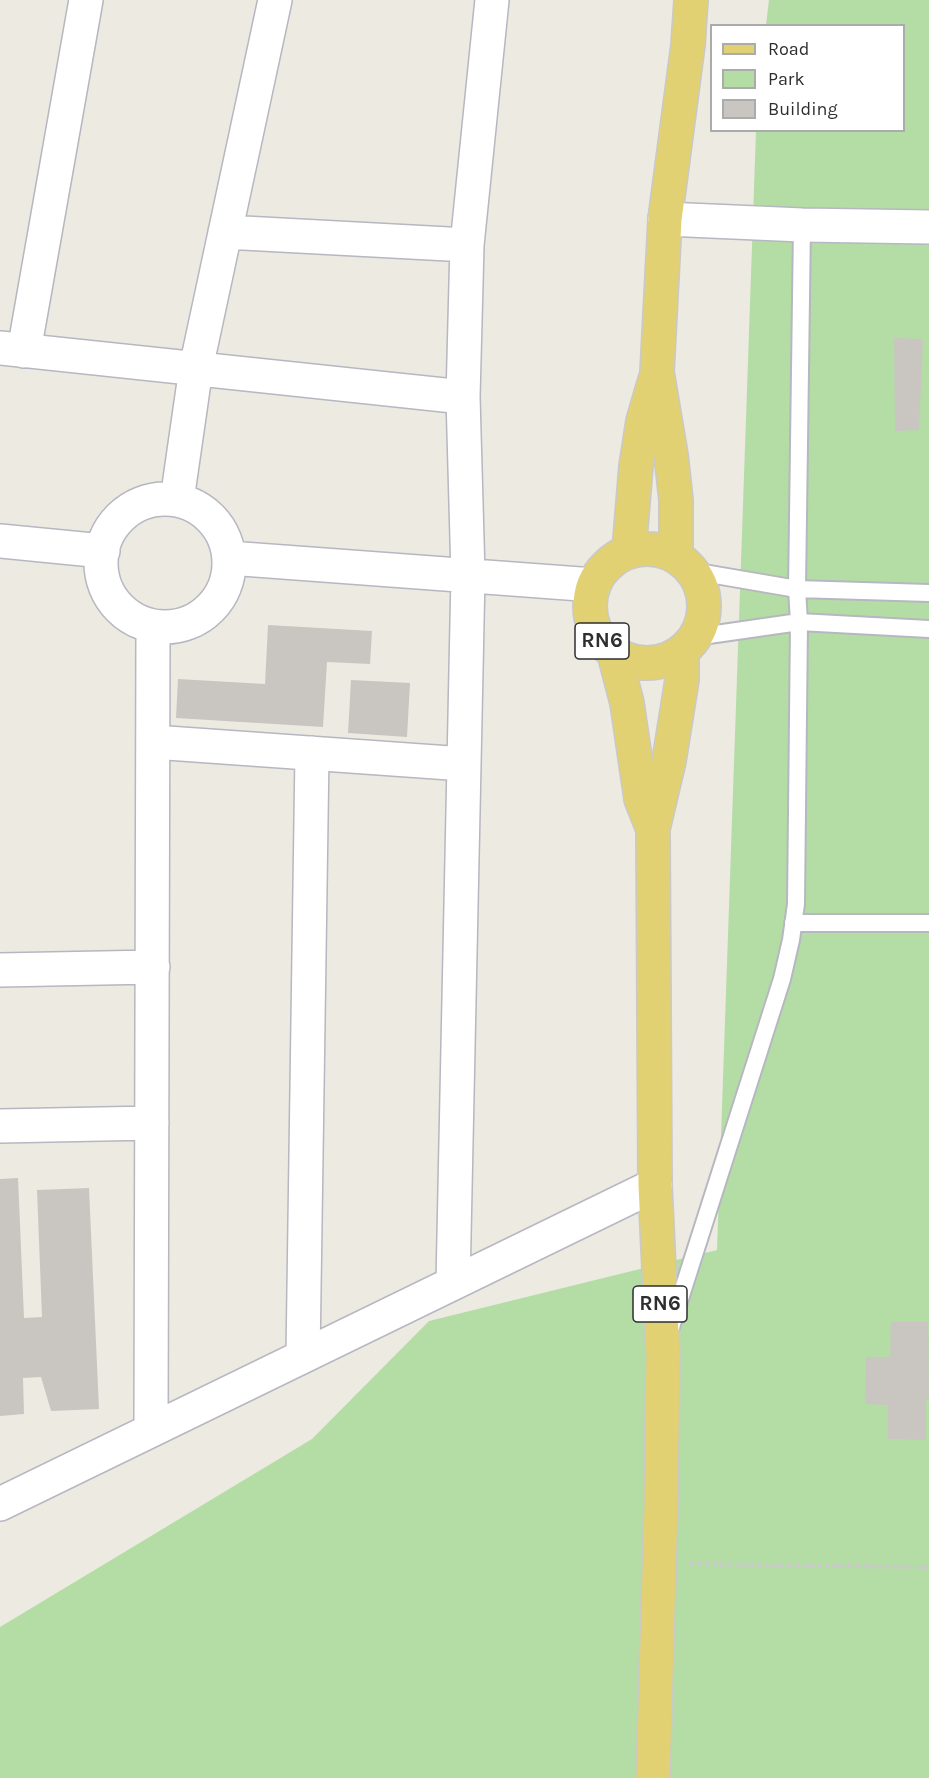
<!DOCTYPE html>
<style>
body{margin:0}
#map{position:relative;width:929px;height:1778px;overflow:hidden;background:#edeae2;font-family:Karla,sans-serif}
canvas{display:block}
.legend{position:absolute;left:710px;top:24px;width:195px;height:108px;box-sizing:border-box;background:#fff;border:2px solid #ababab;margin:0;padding:8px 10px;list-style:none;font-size:18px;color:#2e2e2e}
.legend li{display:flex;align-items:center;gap:12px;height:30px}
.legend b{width:30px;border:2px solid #ababab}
</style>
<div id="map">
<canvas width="929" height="1778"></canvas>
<ul class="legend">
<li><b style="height:8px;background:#e2d173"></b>Road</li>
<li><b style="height:16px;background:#b4dda6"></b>Park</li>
<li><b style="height:16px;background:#c9c6c1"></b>Building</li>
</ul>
</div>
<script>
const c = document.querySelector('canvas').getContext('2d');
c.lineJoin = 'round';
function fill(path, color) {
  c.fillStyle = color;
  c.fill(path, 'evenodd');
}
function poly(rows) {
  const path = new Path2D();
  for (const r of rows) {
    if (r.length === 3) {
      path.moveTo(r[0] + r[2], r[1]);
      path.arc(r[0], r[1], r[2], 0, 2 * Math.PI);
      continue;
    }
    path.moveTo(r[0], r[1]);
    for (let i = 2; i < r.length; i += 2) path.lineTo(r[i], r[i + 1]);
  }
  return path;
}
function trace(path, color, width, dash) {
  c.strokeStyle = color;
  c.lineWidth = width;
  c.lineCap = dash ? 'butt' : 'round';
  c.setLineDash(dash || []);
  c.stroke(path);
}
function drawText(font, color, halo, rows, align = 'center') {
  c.font = font + ' Karla,sans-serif';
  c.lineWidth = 4.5;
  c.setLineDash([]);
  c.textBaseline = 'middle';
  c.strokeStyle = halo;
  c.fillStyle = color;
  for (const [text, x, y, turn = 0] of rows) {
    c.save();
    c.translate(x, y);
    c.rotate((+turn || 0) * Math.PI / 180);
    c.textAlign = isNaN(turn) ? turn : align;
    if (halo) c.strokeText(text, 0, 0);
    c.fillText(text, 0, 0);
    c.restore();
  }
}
fill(poly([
 [769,0,929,0,929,1778,0,1778,0,1627,312,1439,429,1321,717,1250,756,131,904,130,904,26,766,25]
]), '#b4dda6');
fill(poly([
 [894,338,923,339,919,430,895,431],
 [268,625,372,631,370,664,327,662,323,727,176,718,178,679,265,684],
 [351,680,410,683,407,737,348,733],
 [18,1178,24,1318,42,1317,37,1190,89,1188,99,1409,51,1411,41,1377,23,1378,24,1414,0,1416,0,1179],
 [891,1322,928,1322,929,1400,926,1400,926,1440,888,1439,888,1405,865,1404,866,1357,890,1357]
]), '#c9c6c1');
const service = poly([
 [692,571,797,589,929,593],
 [695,637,799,622,929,629],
 [793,923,929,923],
 [671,1327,782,979,791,940,796,904,799,622,797,589,802,225]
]);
const minor = poly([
 [665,219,802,225,929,227],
 [225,232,467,245],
 [0,348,463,397],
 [24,351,86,0],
 [165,563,64],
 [177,500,196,368,275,0],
 [0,541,103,551],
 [229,558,594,585],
 [153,742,464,764],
 [0,970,153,967],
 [0,1126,152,1123],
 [453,1283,468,575,463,397,467,245,492,0],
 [303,1356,312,753],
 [151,1430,153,626],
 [0,1504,655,1185]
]);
const primary = poly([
 [647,606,57],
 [629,551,636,466,643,421,655,380],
 [676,556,676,500,671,455,657,372,665,219,688,45,691,0],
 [614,653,627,703,641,799,653,829],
 [653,1778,661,1506,663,1355,655,1185,653,829,669,761,682,680,682,651]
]);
trace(service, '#b6b7c0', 20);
trace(minor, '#b6b7c0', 36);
trace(primary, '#c9c9c9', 36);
trace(poly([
 [690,1564,929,1567]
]), '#c9c9c9', 4, [4.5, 3]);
trace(service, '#fff', 16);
trace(minor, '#fff', 33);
trace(primary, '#e2d173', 33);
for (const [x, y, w] of [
 [602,641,54],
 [660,1304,54]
]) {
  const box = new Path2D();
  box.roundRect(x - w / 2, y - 18, w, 36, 4.5);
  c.fillStyle = '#fff';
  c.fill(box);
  trace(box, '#2e2e2e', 1.5);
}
drawText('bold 21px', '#2e2e2e', null, [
 ["RN6",602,641],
 ["RN6",660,1304]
]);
</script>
